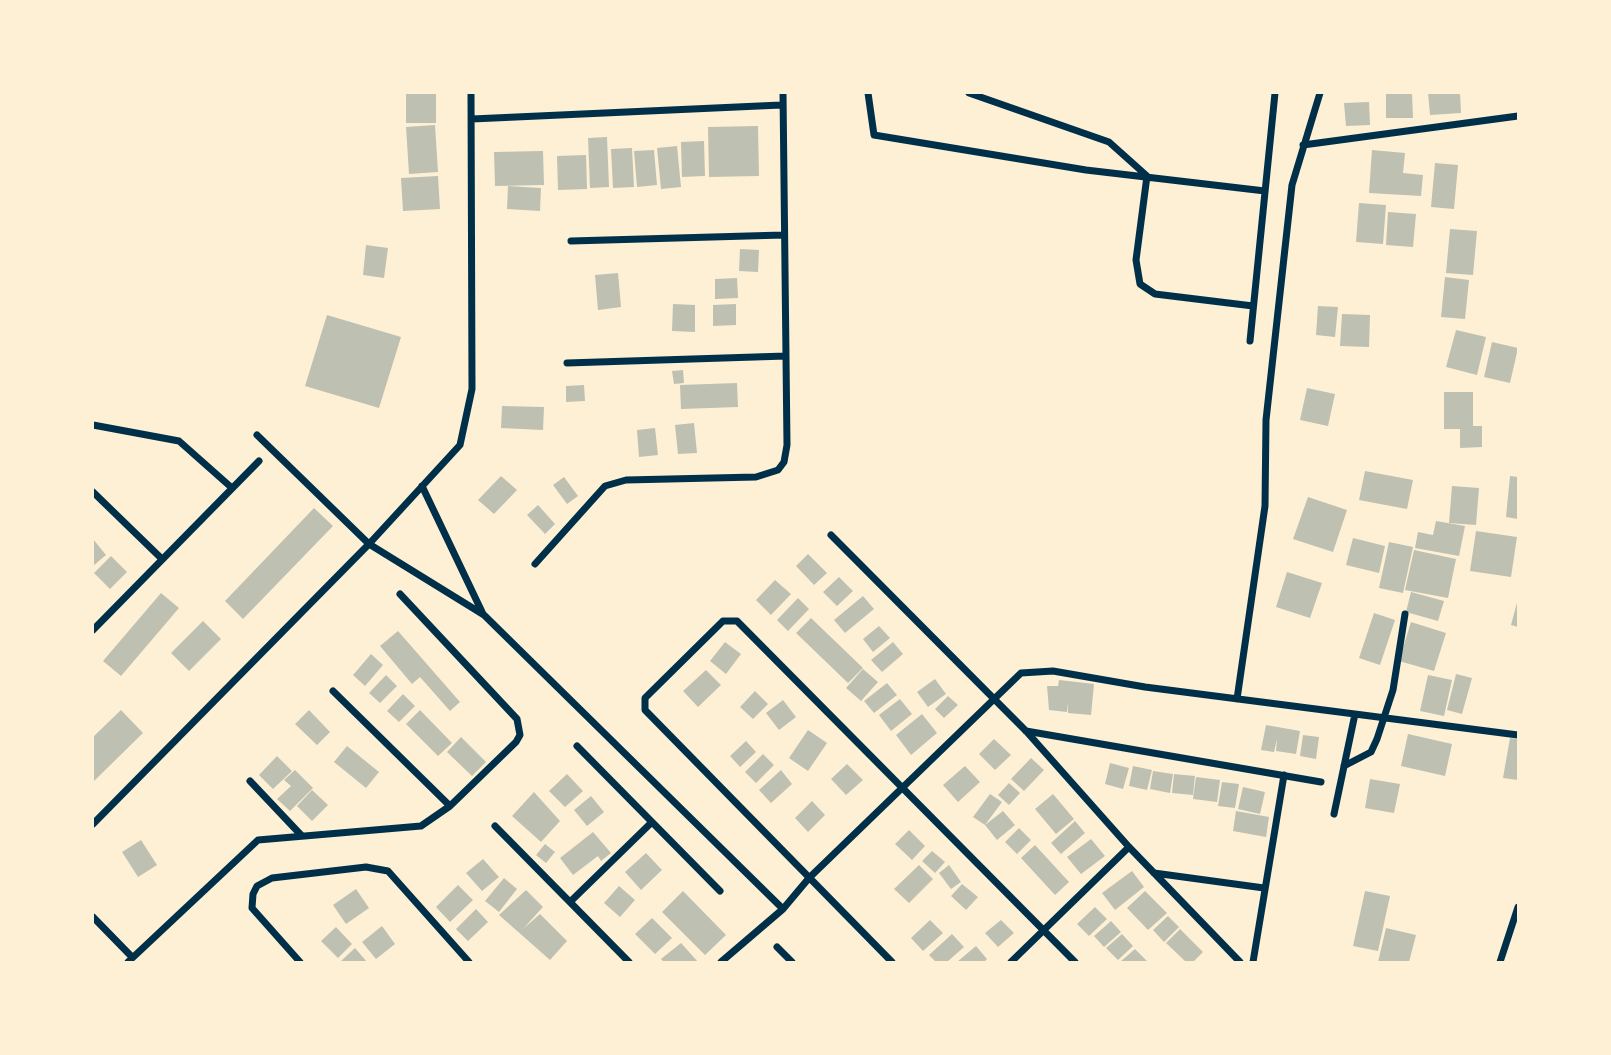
<!DOCTYPE html>
<style>
body{margin:0}
#map{position:relative;width:1611px;height:1055px;overflow:hidden;background:#fdf0d5;font-family:"PT Sans Narrow",sans-serif}
canvas{display:block}
.frame{position:absolute;inset:0;border:94px solid #fdf0d5;pointer-events:none}
</style>
<div id="map">
<canvas width="1611" height="1055"></canvas>
<div class="frame"></div>
</div>
<script>
const c = document.querySelector('canvas').getContext('2d');
c.lineJoin = 'round';
function fill(path, color) {
  c.fillStyle = color;
  c.fill(path, 'evenodd');
}
function poly(rows) {
  const path = new Path2D();
  for (const r of rows) {
    path.moveTo(r[0], r[1]);
    for (let i = 2; i < r.length; i += 2) path.lineTo(r[i], r[i + 1]);
  }
  return path;
}
function trace(path, color, width, dash) {
  c.strokeStyle = color;
  c.lineWidth = width;
  c.lineCap = dash ? 'butt' : 'round';
  c.setLineDash(dash || []);
  c.stroke(path);
}
fill(poly([
 [406,93,436,93,436,123,406,123],
 [1386,93,1412,93,1413,118,1386,118],
 [1428,93,1460,93,1461,113,1430,115],
 [1369,102,1370,125,1346,126,1344,103],
 [435,125,438,172,409,174,406,127],
 [758,126,759,176,709,177,708,127],
 [607,137,609,187,590,188,588,138],
 [704,141,705,176,682,177,681,142],
 [677,146,681,187,661,189,657,148],
 [632,148,634,187,613,188,611,149],
 [654,150,657,185,637,187,634,151],
 [1372,150,1405,153,1403,173,1423,175,1421,196,1369,193],
 [543,151,544,185,495,186,494,152],
 [586,155,587,189,558,190,557,156],
 [1435,163,1458,165,1454,209,1431,207],
 [438,176,440,209,403,211,401,178],
 [508,186,541,188,540,211,507,209],
 [1359,203,1386,205,1383,244,1356,242],
 [1388,212,1416,214,1413,247,1386,245],
 [1450,229,1477,231,1473,275,1446,273],
 [366,245,388,248,384,278,363,275],
 [740,249,759,250,758,272,739,271],
 [618,273,621,307,598,310,595,275],
 [1445,277,1469,280,1465,319,1441,317],
 [737,278,738,298,715,299,715,279],
 [673,304,695,305,695,332,672,331],
 [736,304,736,325,713,326,713,305],
 [1318,306,1338,307,1335,337,1316,335],
 [1342,314,1370,315,1369,347,1340,346],
 [327,315,401,337,379,408,305,386],
 [1456,330,1486,337,1477,375,1446,367],
 [1492,342,1518,348,1510,383,1484,377],
 [683,370,684,383,674,384,672,371],
 [737,383,738,407,681,409,680,385],
 [584,385,585,401,566,402,566,386],
 [1307,388,1335,394,1328,426,1300,420],
 [1444,392,1473,392,1473,426,1482,426,1482,447,1460,448,1460,429,1444,429],
 [502,406,544,407,543,430,501,428],
 [694,423,697,453,678,454,675,425],
 [655,428,658,455,639,457,637,430],
 [1365,471,1413,480,1407,509,1359,500],
 [501,476,517,490,494,514,478,500],
 [1510,476,1518,477,1518,519,1506,517],
 [564,477,578,496,567,504,553,485],
 [1452,486,1479,488,1476,525,1449,523],
 [1308,497,1347,510,1333,552,1293,539],
 [538,505,555,524,545,534,527,515],
 [314,508,333,526,243,619,225,601],
 [1436,521,1465,526,1459,556,1415,548,1418,532,1433,535],
 [1476,531,1517,537,1511,577,1470,571],
 [1353,538,1385,546,1379,573,1346,565],
 [93,539,106,555,93,566],
 [1389,542,1413,547,1403,593,1379,588],
 [1414,550,1456,559,1448,598,1405,590],
 [808,554,827,573,814,585,796,566],
 [111,556,127,572,110,589,94,573],
 [1287,572,1322,583,1310,618,1276,607],
 [839,577,853,591,837,606,823,592],
 [775,580,791,594,771,615,756,600],
 [1411,592,1444,601,1438,621,1406,612],
 [161,593,179,608,121,676,103,661],
 [863,596,874,609,845,633,834,620],
 [798,598,809,609,788,631,777,620],
 [1518,599,1518,627,1511,625],
 [1374,613,1395,620,1380,665,1359,658],
 [811,618,863,668,848,683,796,633],
 [203,621,221,639,189,671,171,653],
 [1411,622,1446,633,1434,671,1399,661],
 [879,626,890,638,873,652,863,639],
 [398,631,460,702,450,711,420,677,412,684,380,646],
 [725,642,741,654,726,674,710,661],
 [893,642,903,654,882,672,871,660],
 [371,654,383,665,365,686,353,675],
 [863,669,878,682,861,701,846,688],
 [706,670,721,685,698,707,683,691],
 [1456,674,1472,678,1462,714,1447,710],
 [386,675,397,686,380,703,369,693],
 [1428,675,1452,680,1444,716,1420,711],
 [935,679,946,694,928,707,917,692],
 [1059,680,1094,684,1091,715,1068,713,1068,703,1067,712,1049,710,1047,686,1058,686],
 [887,683,897,695,874,713,864,701],
 [755,691,768,704,753,719,740,707],
 [403,694,415,706,399,722,387,711],
 [948,696,958,705,944,718,935,709],
 [900,699,912,714,891,731,879,715],
 [783,700,796,717,779,730,766,713],
 [121,710,143,733,93,782,93,737],
 [309,710,330,732,317,745,295,724],
 [420,710,452,743,438,756,406,724],
 [922,714,937,733,911,755,896,735],
 [1266,725,1300,731,1296,754,1276,751,1277,739,1274,752,1261,750],
 [808,730,827,743,808,771,789,758],
 [1408,734,1452,744,1445,776,1401,766],
 [1303,735,1319,737,1316,759,1300,756],
 [461,737,486,762,472,776,447,752],
 [1510,738,1518,739,1518,780,1503,778],
 [994,739,1011,755,995,770,979,754],
 [746,741,756,752,740,767,730,756],
 [347,746,379,772,366,788,334,762],
 [763,754,774,765,756,783,745,772],
 [277,756,292,771,273,789,259,775],
 [1031,758,1044,770,1024,791,1011,779],
 [1110,763,1129,768,1123,789,1105,784],
 [847,764,863,780,846,795,831,779],
 [965,766,980,782,958,802,943,785],
 [1133,766,1152,770,1147,790,1129,786],
 [295,770,313,788,290,811,277,799,291,786,284,780],
 [781,770,792,784,771,803,759,790],
 [1153,771,1173,774,1170,793,1150,789],
 [567,774,583,791,565,807,549,791],
 [1174,774,1195,776,1193,795,1172,793],
 [1196,777,1220,780,1217,802,1193,799],
 [1370,779,1400,784,1394,813,1365,808],
 [1222,782,1239,784,1235,808,1218,806],
 [1009,783,1020,793,1009,805,998,795],
 [1243,787,1265,792,1260,814,1238,809],
 [312,790,328,805,312,821,297,806],
 [534,792,560,821,541,842,512,816],
 [990,794,1002,802,985,825,973,817],
 [1053,794,1074,819,1056,834,1035,809],
 [591,796,604,812,587,826,574,810],
 [812,801,825,815,808,832,795,818],
 [1003,811,1015,825,997,840,985,825],
 [1236,811,1269,817,1266,837,1233,831],
 [1075,821,1085,833,1061,854,1051,843],
 [1019,828,1031,840,1017,854,1005,842],
 [909,830,925,846,912,860,895,844],
 [593,832,611,853,601,861,598,856,573,875,560,858],
 [1091,839,1105,856,1081,874,1067,857],
 [141,840,157,865,138,877,122,852],
 [545,844,555,852,546,863,536,855],
 [1035,845,1069,882,1055,895,1021,858],
 [932,851,945,862,935,873,922,861],
 [646,853,662,870,641,890,625,872],
 [483,859,499,877,482,891,466,873],
 [919,865,933,879,909,903,894,889],
 [949,865,961,882,951,889,939,873],
 [1132,871,1144,887,1115,910,1102,893],
 [504,878,517,889,499,912,485,901],
 [962,884,978,897,966,910,951,896],
 [458,885,473,900,450,922,436,907],
 [619,886,635,900,620,917,604,903],
 [356,889,369,908,346,924,333,905],
 [526,890,543,907,523,929,540,914,567,941,550,960,499,915],
 [683,891,726,935,705,955,662,912],
 [1145,891,1167,913,1148,930,1127,908],
 [1365,891,1390,896,1378,951,1353,946],
 [1095,907,1107,919,1089,936,1077,924],
 [476,909,488,922,468,941,456,929],
 [1168,916,1179,927,1164,942,1153,930],
 [652,918,672,938,655,954,635,934],
 [930,920,943,933,923,951,911,938],
 [1001,920,1014,933,998,947,985,933],
 [1111,921,1121,932,1104,947,1094,936],
 [382,926,395,944,376,959,362,942],
 [336,927,352,944,338,958,321,941],
 [1386,928,1416,935,1409,962,1378,962],
 [1180,929,1203,952,1193,962,1186,962,1166,943],
 [952,934,964,947,947,962,936,962,929,955],
 [1122,934,1133,946,1118,960,1106,948],
 [681,943,698,962,664,962,661,959],
 [976,946,987,959,984,962,957,962],
 [355,948,367,962,340,962],
 [1135,949,1148,962,1120,962]
]), '#bec0b2');
trace(poly([
 [868,93,874,135,1086,170,1265,191],
 [969,93,1109,142,1147,176,1136,260,1140,284,1155,294,1253,306],
 [472,119,781,105],
 [1303,145,1518,116],
 [571,241,783,235],
 [1250,341,1275,93],
 [567,363,786,356],
 [93,425,179,441,232,488],
 [257,435,369,544,484,615,783,909],
 [422,486,483,614],
 [93,492,162,559],
 [831,535,1026,731,1129,847,1240,962],
 [535,564,605,486,626,480,756,477,778,470,784,462,787,445,783,93],
 [93,630,259,461],
 [333,691,450,806],
 [1237,699,1265,506,1266,420,1292,185,1320,93],
 [1026,731,1321,782],
 [577,746,720,891],
 [1344,766,1371,752,1377,739,1393,690,1405,614],
 [250,781,301,835],
 [1334,814,1355,714],
 [93,824,369,544,460,445,472,389,471,93],
 [495,826,629,962],
 [1154,873,1264,888],
 [570,902,652,822],
 [93,917,132,957],
 [777,947,792,962],
 [128,962,258,840,421,826,450,806,516,742,520,735,517,719,400,594],
 [300,962,252,908,253,894,257,886,272,878,366,867,388,871,469,962],
 [721,962,783,909,809,878,1021,673,1053,671,1145,687,1518,735],
 [892,962,645,710,645,698,723,621,737,621,1075,962],
 [1011,962,1129,847],
 [1253,962,1284,775],
 [1500,962,1518,907]
]), '#003049', 7);
</script>
